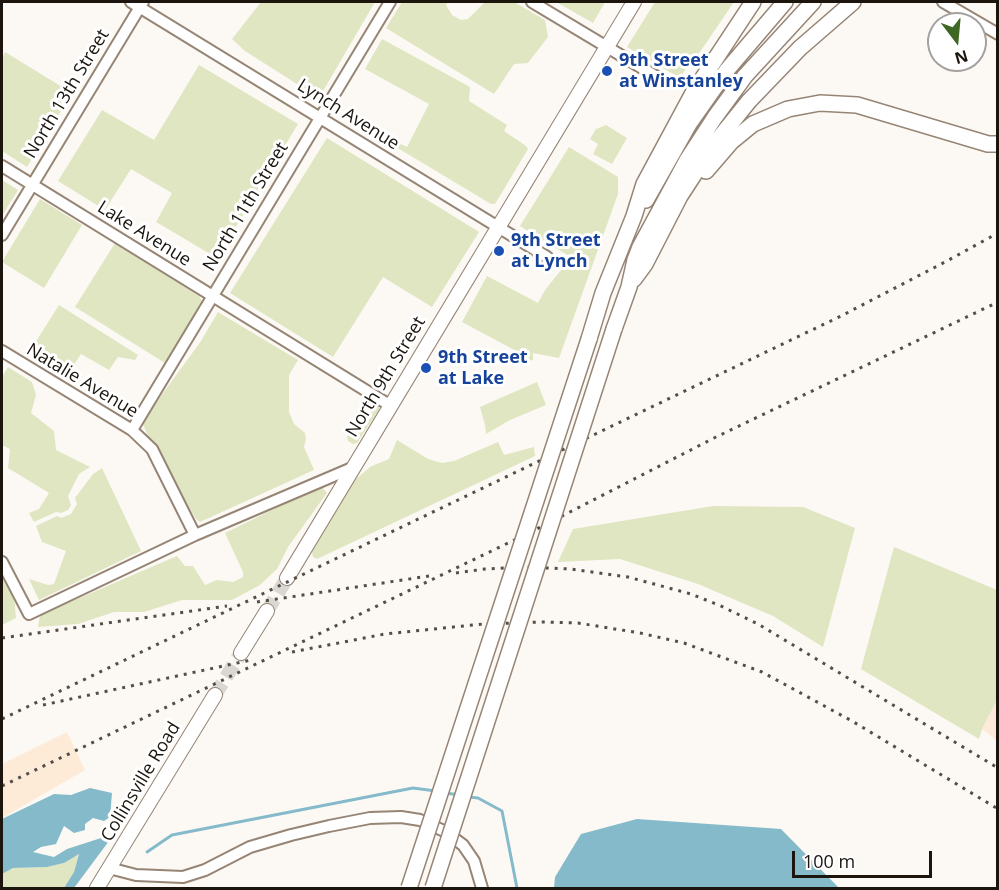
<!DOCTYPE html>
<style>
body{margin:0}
#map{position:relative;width:999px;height:890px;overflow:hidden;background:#fcf9f5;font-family:"Open Sans",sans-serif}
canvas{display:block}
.frame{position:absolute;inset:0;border:3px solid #1b150e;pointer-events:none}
.north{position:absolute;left:927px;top:12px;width:60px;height:60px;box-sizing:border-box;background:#fff;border:2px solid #a4a19f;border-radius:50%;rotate:164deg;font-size:16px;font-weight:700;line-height:24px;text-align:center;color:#1b150e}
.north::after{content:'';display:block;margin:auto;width:21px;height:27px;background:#3d6723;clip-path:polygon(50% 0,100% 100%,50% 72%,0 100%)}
.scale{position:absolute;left:792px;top:851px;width:140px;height:27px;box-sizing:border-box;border:3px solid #1b150e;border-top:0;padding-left:8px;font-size:18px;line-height:21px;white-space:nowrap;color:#1b150e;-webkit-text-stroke:4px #fff;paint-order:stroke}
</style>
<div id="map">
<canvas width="999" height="890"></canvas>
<div class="frame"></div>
<div class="north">N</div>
<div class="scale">100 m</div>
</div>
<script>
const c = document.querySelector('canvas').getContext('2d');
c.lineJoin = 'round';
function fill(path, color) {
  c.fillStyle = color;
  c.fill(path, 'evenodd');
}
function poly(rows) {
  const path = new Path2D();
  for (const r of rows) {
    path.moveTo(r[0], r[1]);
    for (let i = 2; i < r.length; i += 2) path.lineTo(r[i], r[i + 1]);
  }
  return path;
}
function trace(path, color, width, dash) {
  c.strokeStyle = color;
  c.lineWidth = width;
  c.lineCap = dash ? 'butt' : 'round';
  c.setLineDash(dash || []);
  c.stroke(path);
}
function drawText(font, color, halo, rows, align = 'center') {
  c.font = font + ' "Open Sans",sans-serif';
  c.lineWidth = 6;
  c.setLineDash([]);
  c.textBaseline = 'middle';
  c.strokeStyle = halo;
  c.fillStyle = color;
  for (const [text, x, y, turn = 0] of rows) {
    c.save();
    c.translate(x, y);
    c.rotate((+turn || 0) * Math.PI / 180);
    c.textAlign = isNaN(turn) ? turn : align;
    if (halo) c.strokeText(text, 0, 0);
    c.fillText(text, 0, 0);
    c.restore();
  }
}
fill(poly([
 [997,700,997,741,982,729],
 [67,732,85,770,2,818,2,764]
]), '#fdead7');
fill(poly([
 [261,2,375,2,319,98,245,51,232,39],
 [402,2,448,2,446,5,452,15,461,20,468,19,485,2,514,2,545,20,548,37,528,63,514,64,494,94,386,28],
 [556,2,605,2,593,23],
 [655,2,734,2,689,68,687,67,680,78,627,47],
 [382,39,470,87,469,101,507,125,504,131,526,146,528,149,495,204,491,204,396,147,399,143,407,147,429,104,365,69],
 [5,52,72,93,27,167,2,151,2,58],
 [199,65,298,124,217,258,156,222,172,193,131,169,105,210,58,181,102,110,154,140],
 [606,125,627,138,612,164,593,154,598,144,590,139,596,129],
 [327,138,479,232,432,307,383,277,333,357,230,293],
 [569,147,618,177,618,194,559,358,533,353,533,360,528,361,522,354,462,322,487,276,538,303,545,290,566,264,569,256,520,226],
 [2,180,18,190,2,216],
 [40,199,82,225,44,288,2,262],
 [115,243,199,296,203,303,165,363,75,307],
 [59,305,138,355,135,360,118,357,109,370,81,354,68,374,49,364,37,362,30,351],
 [218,312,298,360,289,375,289,412,294,424,305,433,306,439,304,447,314,470,200,522,196,519,178,489,166,463,152,446,142,422,201,341],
 [8,367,32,382,36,395,31,413,54,431,56,450,90,467,79,474,68,496,71,505,68,510,61,513,56,512,34,522,29,513,39,509,49,493,8,468,10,449,2,445,2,377],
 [537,382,546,405,510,420,486,434,485,425,480,407],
 [369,401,379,406,379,410,357,443,353,444,348,441,347,436,360,419,360,415],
 [397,440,428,459,442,463,454,461,498,442,504,455,534,447,535,456,317,559,313,557,312,552,355,480,370,467,389,459],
 [102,468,141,551,39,600,29,579,48,585,54,584,66,551,42,542,36,526,57,516,61,518,71,514,77,504,75,498,93,474],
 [321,486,327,493,288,547,277,569,260,585,232,600,182,600,144,612,114,612,78,624,38,627,40,615,177,556,185,566,193,566,205,585,217,580,233,582,243,577,243,572,225,533],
 [713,506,803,507,855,528,823,647,773,616,698,584,620,559,558,562,573,529],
 [894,547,997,590,997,700,982,729,979,739,861,669],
 [2,574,14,596,16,618,2,625],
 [79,853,74,872,64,888,2,888,2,874,13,868,47,867,64,863]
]), '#dfe6c1');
fill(poly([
 [90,788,112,793,110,817,104,821,93,818,85,824,85,830,74,833,64,826,56,844,41,847,33,852,54,857,67,849,101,838,109,841,74,888,64,888,74,872,79,854,64,863,47,867,13,868,2,874,2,819,54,794,71,795],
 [637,819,781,829,839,888,554,888,555,877,581,834]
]), '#85baca');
trace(poly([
 [445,793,460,795],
 [469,797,478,798,502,811,517,888],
 [147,852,172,835,413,788,436,791]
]), '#85baca', 3);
trace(poly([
 [267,611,287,578],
 [215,695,241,653]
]), '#dad7d2', 14, [14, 7]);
const minor = poly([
 [131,2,547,257],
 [532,2,667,83],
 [943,2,998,34],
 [2,166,391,406],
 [2,235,143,2],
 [2,351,132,430,152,449,195,535],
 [132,430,390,2],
 [2,562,29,614,195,535,352,468],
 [109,868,136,875,183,877,205,870,250,847,291,835,329,826,370,818,401,817,420,820,444,831,463,845,474,861,482,888]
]);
const major = poly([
 [287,578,634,2],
 [241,653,267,611],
 [97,888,215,695]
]);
const highway = poly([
 [706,171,731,142,753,124,788,109,820,103,857,105,988,144,998,144],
 [646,200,689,124,727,70,785,2],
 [634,279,645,264,680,196,712,147,749,101,800,48,853,2],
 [614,329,629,287,635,260,640,247,687,160,715,117,745,76,813,2],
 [589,339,603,293,634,216,644,184,693,93,753,2]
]);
trace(minor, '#968575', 14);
trace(major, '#968575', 16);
trace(highway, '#968575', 18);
trace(minor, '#fff', 10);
trace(major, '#fff', 14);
trace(highway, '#fff', 15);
trace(poly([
 [456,573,485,569,526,567,570,569,628,577,691,594,721,606,758,624,998,768],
 [257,602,429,576],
 [2,638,227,606],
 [292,652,385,634,483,624,544,622,578,623,640,633,684,643,762,672,852,721,998,809],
 [43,705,251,660],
 [2,719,841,316,945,262,998,233],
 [2,786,529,533,716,437,998,302]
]), '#534e48', 3, [3, 6]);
const highwayBridge = poly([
 [409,888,589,339],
 [433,888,614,329]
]);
trace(highwayBridge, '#968575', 18, []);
trace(highwayBridge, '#fff', 15);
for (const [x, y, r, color] of [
 [607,71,6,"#1a4fb4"],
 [499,251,6,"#1a4fb4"],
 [426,368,6,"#1a4fb4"]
]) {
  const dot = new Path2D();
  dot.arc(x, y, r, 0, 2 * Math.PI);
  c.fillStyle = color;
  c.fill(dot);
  trace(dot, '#fff', 2);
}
drawText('bold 18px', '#164399', '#fff', [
 ["9th Street",619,61],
 ["at Winstanley",619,82],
 ["9th Street",511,241],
 ["at Lynch",511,262],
 ["9th Street",438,358],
 ["at Lake",438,379]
], 'left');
drawText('18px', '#1b150e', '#fff', [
 ["North 13th Street",67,94,-59],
 ["Lynch Avenue",348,115,32],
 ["North 11th Street",246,207,-59],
 ["Lake Avenue",144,234,32],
 ["North 9th Street",386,377,-59],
 ["Natalie Avenue",82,381,31],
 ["Collinsville Road",141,782,-59]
]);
</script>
